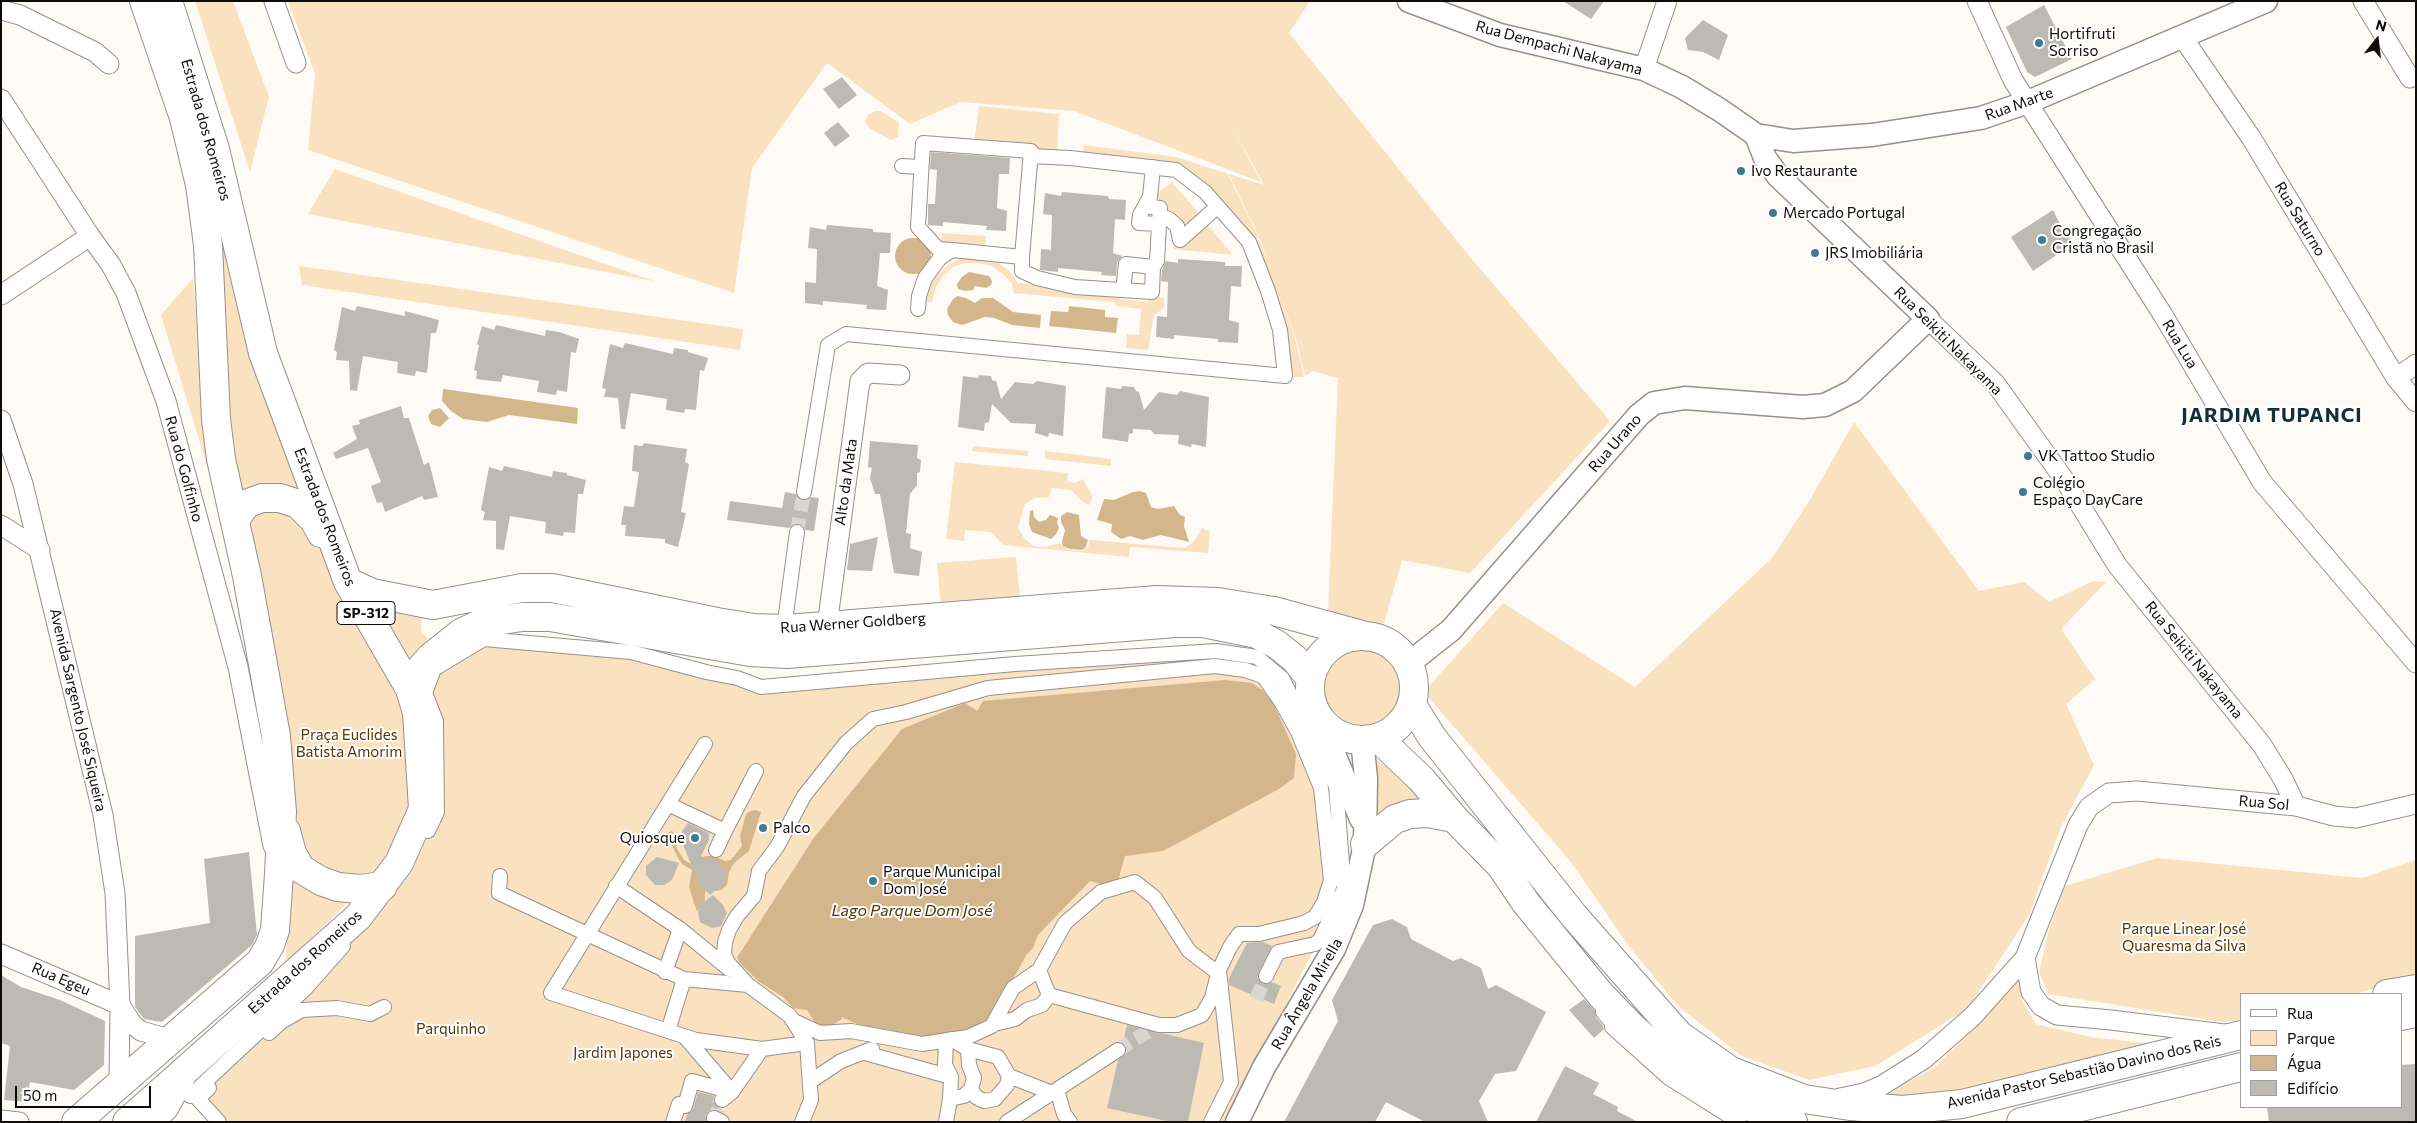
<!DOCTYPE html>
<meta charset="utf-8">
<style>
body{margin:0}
#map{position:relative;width:2417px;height:1123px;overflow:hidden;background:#fefaf5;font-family:Commissioner,sans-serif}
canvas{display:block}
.frame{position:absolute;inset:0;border:2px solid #0d0c0a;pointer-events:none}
.legend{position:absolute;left:2240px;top:993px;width:162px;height:115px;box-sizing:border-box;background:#fff;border:1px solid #9e9e9d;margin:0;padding:6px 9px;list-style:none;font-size:15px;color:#0d0c0a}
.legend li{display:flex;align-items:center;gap:10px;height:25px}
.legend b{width:25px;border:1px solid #9e9e9d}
.north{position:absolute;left:2352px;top:15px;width:50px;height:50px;-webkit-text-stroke:4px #fff;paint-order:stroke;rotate:16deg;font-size:14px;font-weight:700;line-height:20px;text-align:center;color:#0d0c0a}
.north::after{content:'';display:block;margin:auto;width:18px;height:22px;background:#0d0c0a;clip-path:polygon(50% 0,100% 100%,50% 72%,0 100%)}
.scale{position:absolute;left:15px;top:1086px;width:136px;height:22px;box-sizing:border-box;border:2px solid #0d0c0a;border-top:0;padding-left:6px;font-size:15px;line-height:18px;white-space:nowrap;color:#0d0c0a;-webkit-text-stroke:4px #fff;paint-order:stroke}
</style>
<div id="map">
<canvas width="2417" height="1123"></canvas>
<div class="frame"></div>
<ul class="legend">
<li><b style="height:6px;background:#fff"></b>Rua</li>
<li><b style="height:14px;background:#fae1c0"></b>Parque</li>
<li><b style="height:14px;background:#d4b68d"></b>Água</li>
<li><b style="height:14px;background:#bdbab4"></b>Edifício</li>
</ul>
<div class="north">N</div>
<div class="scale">50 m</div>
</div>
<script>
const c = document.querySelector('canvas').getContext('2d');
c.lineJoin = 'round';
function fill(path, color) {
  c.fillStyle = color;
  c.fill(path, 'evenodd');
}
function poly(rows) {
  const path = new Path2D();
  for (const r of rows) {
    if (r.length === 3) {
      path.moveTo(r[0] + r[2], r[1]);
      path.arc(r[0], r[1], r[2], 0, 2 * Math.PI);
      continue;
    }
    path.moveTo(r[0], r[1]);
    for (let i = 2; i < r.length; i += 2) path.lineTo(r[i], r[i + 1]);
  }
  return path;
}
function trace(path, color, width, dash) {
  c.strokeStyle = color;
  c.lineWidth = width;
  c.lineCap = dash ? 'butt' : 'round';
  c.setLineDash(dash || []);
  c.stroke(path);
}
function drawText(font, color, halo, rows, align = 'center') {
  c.font = font + ' Commissioner,sans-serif';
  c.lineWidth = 4;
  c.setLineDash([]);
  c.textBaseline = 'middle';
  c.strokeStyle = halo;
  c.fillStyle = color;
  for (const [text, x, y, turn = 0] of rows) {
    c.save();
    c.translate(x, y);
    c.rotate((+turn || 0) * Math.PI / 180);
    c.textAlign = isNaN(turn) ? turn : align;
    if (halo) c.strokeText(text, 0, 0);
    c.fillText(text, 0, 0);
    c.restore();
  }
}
fill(poly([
 [195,1,233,1,269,97,250,172],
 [288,1,1310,1,1289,33,1470,257,1610,421,1470,573,1402,560,1383,627,1328,612,1338,378,1312,371,1311,367,1312,372,1305,376,1297,342,1279,292,1296,342,1304,377,1286,377,1251,242,1259,240,1269,264,1260,239,1229,174,1264,185,1228,120,1261,182,1074,111,960,102,910,124,827,63,752,168,734,293,308,150,315,74],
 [979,106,1059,114,1057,151,974,144],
 [875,111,881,111,899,123,898,137,891,140,869,128,865,121,869,114],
 [1084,145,1176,157,1228,174,1259,238,1250,240,1176,168,1082,158],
 [335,169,542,242,657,282,308,214],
 [1172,182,1203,218,1186,232,1155,195],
 [212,187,309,507,241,501,223,428],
 [1204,221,1233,255,1173,249],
 [942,233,986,236,985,245,941,242],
 [977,257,996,261,1009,271,1018,283,1121,294,1121,299,1148,302,1149,296,1164,298,1164,308,1154,315,1148,350,1126,348,1127,334,1139,335,1141,309,1116,306,1115,302,1014,293,1012,283,1003,274,992,266,978,263,964,263,953,267,943,276,936,287,932,302,925,302,926,292,934,278,946,267,959,259],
 [299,266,743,329,740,350,302,285],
 [193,278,206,440,212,482,161,315],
 [1854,422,1979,591,2024,582,2049,602,2093,581,2106,582,2061,629,2095,679,2066,704,2094,765,2061,827,2029,915,1967,1009,1875,1066,1809,1080,1742,1056,1678,1006,1628,945,1571,862,1424,692,1503,603,1635,687,1772,558,1811,498],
 [973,446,1028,451,1028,456,972,451],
 [1045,451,1111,459,1111,466,1045,459],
 [955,462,1068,473,1067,481,1075,483,1083,479,1093,497,1089,505,1083,502,1071,490,1052,488,1049,497,1035,498,1025,504,1018,528,1024,538,1033,546,1046,547,1060,543,1069,550,1082,551,1088,547,1090,540,1185,548,1194,541,1202,528,1210,532,1208,553,1130,547,1129,557,1003,545,991,532,965,530,964,541,946,539],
 [293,509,313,530,412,722,413,807,391,858,374,879,338,882,295,848,245,517,250,510],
 [1016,557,1020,597,941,606,937,563],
 [376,604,422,614,421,631,428,639,407,666],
 [484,642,630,654,761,688,1216,653,1256,658,1281,679,1335,786,1342,889,1315,948,1225,1122,210,1122,190,1099,305,991,411,873,439,811,428,693,436,671],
 [1361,689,40],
 [1377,760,1397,774,1426,799,1401,804,1374,822],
 [2157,858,2362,878,2416,860,2416,981,2382,986,2355,994,2241,994,2241,1020,2222,1022,2048,994,2039,972,2048,933,2065,886],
 [288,871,321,896,334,901,349,901,286,963],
 [2020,979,2023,1002,2036,1024,2090,1037,2164,1045,1962,1097,1901,1098,1888,1094,1935,1067,1982,1021]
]), '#fae1c0');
fill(poly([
 [913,256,18],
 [969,272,989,276,992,281,991,285,986,288,975,286,973,290,966,291,958,289,957,284,962,277],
 [958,296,966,298,975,303,982,298,993,298,1013,312,1041,315,1040,328,1012,325,994,318,985,317,962,325,953,322,948,315,947,309,953,299],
 [1069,306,1105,310,1105,317,1118,318,1116,333,1049,326,1051,311,1068,312],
 [443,389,578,408,577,424,509,415,487,422,463,419,451,411,442,401],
 [440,408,449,418,440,427,431,424,428,416,432,410],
 [1140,491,1146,493,1151,507,1158,509,1174,506,1179,514,1185,517,1184,526,1189,542,1161,535,1143,540,1130,536,1121,539,1111,532,1112,524,1097,520,1104,499,1114,500,1133,492],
 [1033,510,1034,517,1039,522,1046,520,1050,515,1058,518,1057,523,1059,528,1056,534,1051,539,1032,532,1029,524,1030,511],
 [1067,512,1079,515,1081,536,1088,540,1086,547,1082,550,1070,549,1063,546,1062,542,1065,530,1061,522,1061,516],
 [1225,680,1252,683,1262,690,1273,702,1296,754,1294,778,1279,789,1163,851,1125,856,1116,888,1090,881,1038,935,1033,948,1027,954,992,1016,979,1024,959,1032,922,1038,862,1026,841,1017,842,1019,821,1032,807,1010,793,1008,783,997,758,981,739,962,737,957,740,953,813,839,902,729,965,703,977,711,983,701],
 [756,810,761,812,749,851,734,863,729,872,727,885,721,890,705,892,705,900,697,912,689,887,692,870,682,864,677,856,666,833,672,831,675,834,676,847,684,860,693,865,700,858,706,856,714,856,725,861,731,860,742,846,740,836,746,814,751,811]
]), '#d4b68d');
fill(poly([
 [1563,1,1604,1,1591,19],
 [2044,5,2072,59,2035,77,2027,72,2006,27],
 [1703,20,1728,35,1719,60,1703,52,1688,50,1685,38],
 [842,77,857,95,839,109,823,89],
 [838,122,850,136,835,147,824,133],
 [931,152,1010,158,1009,174,999,174,997,208,1007,211,1006,231,986,230,987,226,943,222,943,226,928,225,928,204,935,204,937,170,930,169],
 [1062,192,1108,196,1109,199,1126,200,1125,220,1115,219,1113,253,1122,256,1117,263,1116,276,1101,275,1102,272,1058,268,1058,272,1040,270,1041,249,1051,250,1052,215,1043,214,1045,193,1061,196],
 [2053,210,2062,228,2074,243,2033,271,2011,237],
 [827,225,873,229,873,232,891,233,890,253,880,253,877,286,888,290,886,310,866,309,867,305,823,301,823,305,805,303,805,282,816,283,817,249,808,248,810,227,826,230],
 [1178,259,1225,262,1225,266,1242,266,1241,287,1231,286,1229,320,1239,323,1238,343,1218,342,1218,339,1174,335,1174,339,1156,337,1157,316,1167,317,1168,282,1161,281,1162,270,1166,261,1178,263],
 [357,306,405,316,405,311,439,320,436,333,431,333,427,373,416,371,415,376,397,373,398,362,363,356,357,391,350,390,349,361,336,360,337,352,334,350,342,307,355,311],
 [496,325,545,336,546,330,559,332,579,339,576,353,571,352,567,392,557,390,556,395,537,392,539,381,503,375,501,382,476,379,477,371,474,370,479,345,477,344,482,326,494,330],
 [625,343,673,354,674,348,688,350,688,352,708,358,704,371,700,370,696,410,685,409,684,413,666,410,667,399,631,393,625,429,621,429,618,398,604,397,606,389,602,388,610,344,623,348],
 [979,375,991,376,992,380,996,381,1001,399,1015,382,1033,384,1037,381,1066,386,1063,436,1049,433,1048,437,1035,433,1036,424,1011,423,992,404,989,422,985,423,984,431,958,427,963,376,978,378],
 [1122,386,1134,387,1136,391,1139,392,1144,410,1159,392,1177,395,1180,391,1209,397,1206,447,1192,444,1191,447,1178,444,1179,435,1154,434,1151,430,1133,429,1133,433,1129,434,1128,442,1102,438,1106,387,1121,389],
 [401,406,404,418,409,418,424,465,429,462,438,497,424,500,422,496,385,512,382,502,377,503,371,486,381,482,368,448,336,459,333,453,357,439,352,426,360,424,359,420],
 [870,441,918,445,917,458,921,460,920,472,917,473,917,485,910,494,906,533,911,534,910,548,922,552,919,576,894,573,880,494,875,494,870,478,872,468,868,467],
 [644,443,687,449,685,462,689,464,681,512,686,513,678,547,665,543,665,539,625,536,626,525,621,525,624,506,634,507,639,472,632,471,634,445,642,446],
 [504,466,552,477,553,471,567,473,567,475,586,480,583,494,578,494,575,533,564,532,563,536,545,533,546,522,510,516,504,550,496,549,496,521,483,520,485,512,481,510,489,467,502,471],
 [785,492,796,494,802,500,811,497,819,498,814,531,805,530,803,525,798,523,789,528,727,520,730,501,782,508],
 [878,537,872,571,847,570,850,544],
 [688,823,709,833,709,840,701,856,718,862,724,869,726,874,723,883,710,895,699,883,681,840,682,831],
 [249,852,257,935,252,945,162,1022,144,1019,135,1007,135,936,210,923,204,859],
 [657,857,679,863,672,880,664,885,655,885,646,875,646,866],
 [713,895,723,905,727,913,721,926,712,928,700,922,698,913,701,904],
 [1392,919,1407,927,1411,939,1453,961,1461,958,1481,968,1488,989,1496,985,1546,1012,1516,1071,1495,1074,1479,1101,1488,1122,1425,1122,1386,1102,1375,1122,1284,1122,1338,1021,1332,1000,1373,925],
 [1263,942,1272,946,1257,977,1263,984,1272,982,1281,986,1274,1004,1229,985,1229,978,1247,943],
 [1,975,21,987,60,1000,105,1021,104,1065,74,1090,30,1082,27,1102,4,1100,10,1046,1,1043],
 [1584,999,1595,1011,1596,1017,1603,1026,1604,1029,1594,1038,1569,1010],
 [1127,1025,1204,1043,1188,1122,1171,1122,1107,1108,1118,1060,1126,1054,1127,1049,1123,1043],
 [2416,1064,2416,1122,2269,1122,2267,1107,2401,1107,2401,1065],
 [1565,1066,1599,1083,1593,1094,1618,1107,1617,1111,1638,1122,1536,1122],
 [698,1092,714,1096,713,1102,719,1108,718,1110,709,1111,706,1115,706,1122,685,1122,687,1115,693,1109]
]), '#bdbab4');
trace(poly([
 [797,532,804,492],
 [1256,999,1266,976],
 [1118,1050,1159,1025],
 [713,1122,722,1100]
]), '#dad6d2', 14, [14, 7]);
const pedestrian = poly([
 [902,166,921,167],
 [1145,206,1150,197,1153,167],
 [1160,216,1169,219,1177,226,1180,240,1217,207],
 [1022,257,1022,271,1037,278,1075,287,1152,292,1153,267,1157,261,1160,208,1145,206,1140,215,1139,223,1159,224],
 [1123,290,1126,264,1153,267],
 [918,309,919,296,925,278,940,258,952,250,1022,257,1031,151,923,143,918,227,938,249,952,250],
 [804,492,828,345,846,334,1285,376,1280,330,1268,291,1249,242,1205,192,1176,170,1070,158,1031,156],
 [784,629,797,532],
 [705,744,551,993,696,1040,762,1049,807,1043],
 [668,804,725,831,756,771],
 [428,831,437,812,436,721,425,693,434,669,484,639,631,652,706,672,737,678,761,687,1015,664,1216,651,1257,657,1282,678,1336,786,1344,889,1320,940,1315,944,1278,952,1266,976],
 [716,850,725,831],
 [500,876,499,893,684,979,668,1031],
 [616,886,680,929,729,969],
 [1039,970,1049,995],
 [665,972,680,929],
 [684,979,748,985],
 [1603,1012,1612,1023,1612,1027,1669,1078,1739,1122],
 [792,1020,820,1033,851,1031,922,1044,968,1037,992,1026,1013,988,1039,970,1065,923,1101,892,1135,882,1155,898,1189,951,1214,970,1219,970,1212,998,1202,1015,1177,1025,1159,1025,1049,995,1042,1005,1027,1010,1015,1019,994,1024],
 [269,1033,281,1022,302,1010,337,1008,370,1014,384,1007],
 [685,1037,732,1092],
 [951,1039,968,1049,998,1057,1009,1076,1007,1085,995,1099,984,1101,976,1097,971,1089,974,1078,969,1065,968,1049],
 [865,1053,951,1077,945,1065,946,1040],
 [1009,1076,1052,1093],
 [951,1077,950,1099,964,1096,971,1089],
 [811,1081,841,1061,872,1049],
 [209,1088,198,1099,219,1122],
 [1057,1090,1064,1114,1070,1122],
 [190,1096,305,989,343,946],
 [722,1100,732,1092,762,1049],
 [714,1118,722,1122],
 [673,1122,679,1104,685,1106,692,1081,732,1092],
 [802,1122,811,1100,807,1043,790,1016,748,985,728,963,724,954,725,942,729,930,737,916,754,896,759,871,777,847,804,796,846,743,873,719,906,712,988,688,1215,666,1245,670,1263,676,1282,703,1298,732,1321,788,1331,880,1324,902,1315,917,1304,923,1259,934,1239,934,1230,947,1219,970,1231,1082,1211,1122],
 [946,1122,950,1099],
 [1007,1122,1118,1050]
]);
const minor = poly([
 [274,1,296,63],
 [1977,1,2013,80,2163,315,2262,482,2416,663],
 [2363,1,2410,78],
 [1,10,20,15,95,52,109,64],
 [2183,38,2252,139,2396,378,2416,402],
 [1644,69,1667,1],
 [1,99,90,236,111,265,126,293,166,401,238,667,273,846],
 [1,295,90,236],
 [1928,319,1995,383,2066,482,2117,565,2262,745,2283,779,2296,806],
 [2396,378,2416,364],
 [1,420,23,484,103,815,115,893,120,1005,119,1085],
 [1,525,40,550],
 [827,626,860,381,868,373,900,375],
 [1,954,120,1005],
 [2025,958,2031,992,2041,1006,2057,1015,2111,1020,2224,1034],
 [120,1005,133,1025,141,1031,169,1039],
 [1840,1098,1864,1093,1881,1086,1924,1059,1973,1016,2025,958,2078,825,2089,807,2109,793,2137,791,2296,806,2334,816,2356,818,2416,804],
 [1,1120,19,1122],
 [155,1122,168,1110,186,1076]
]);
const tertiary = poly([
 [1409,1,1500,35,1644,69,1682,87,1720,110,1756,135,1793,141,1872,135,1981,118,2028,102,2266,1],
 [1408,664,1451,630,1639,415,1654,403,1685,398,1803,407,1825,405,1853,391,1928,319,1778,176,1765,158,1756,135],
 [1320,720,1361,819],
 [1237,1122,1264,1067,1334,949,1352,905,1365,844,1366,778,1362,740]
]);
const primary = poly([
 [235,520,246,504,262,498,280,498,298,504,314,520,321,533],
 [346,577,348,582,372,593,433,605,522,588,552,588,717,622,754,628,784,629,827,626,1157,600,1218,602,1274,611,1362,635],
 [1362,688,52],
 [410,689,421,668,431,657,461,633,482,623,522,617,550,617,750,652,787,654,1175,623,1203,623,1257,634,1276,644,1295,659,1310,678],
 [1412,705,1432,737,1574,916,1679,1035,1731,1071,1804,1099,1850,1106,1903,1110,1962,1104,2241,1035],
 [1378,738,1422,780,1454,818,1501,866,1526,903,1601,995,1633,1028,1667,1058,1722,1093,1740,1103,1793,1122],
 [286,831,292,853,301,869,321,881,338,887,360,889,383,886],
 [1365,844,1395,819,1410,814,1427,813,1454,818],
 [2387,994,2416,989],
 [2401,1016,2416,1013],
 [76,1122,260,962,270,945,275,930,279,874,282,812,276,736,247,576,221,459,216,419,208,245,200,185,184,118,144,1],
 [127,1122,358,917,399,863,423,809,417,713,410,689,348,582,263,353,215,149,168,1],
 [2021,1122,2241,1067]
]);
trace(pedestrian, '#95918c', 16);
trace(minor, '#95918c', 21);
trace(tertiary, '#95918c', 25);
trace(primary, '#95918c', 30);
trace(pedestrian, '#fff', 14);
trace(minor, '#fff', 19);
trace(tertiary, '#fff', 22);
trace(primary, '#fff', 28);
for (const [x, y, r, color] of [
 [2039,43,5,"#3e7b92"],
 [1741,171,5,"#3e7b92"],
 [1773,213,5,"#3e7b92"],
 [2042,240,5,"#3e7b92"],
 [1815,253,5,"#3e7b92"],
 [2028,456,5,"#3e7b92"],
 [2023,492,5,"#3e7b92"],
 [763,828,5,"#3e7b92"],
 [695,838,5,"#3e7b92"],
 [873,881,5,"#3e7b92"]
]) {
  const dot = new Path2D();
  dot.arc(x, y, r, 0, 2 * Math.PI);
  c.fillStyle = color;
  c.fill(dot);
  trace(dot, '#fff', 2);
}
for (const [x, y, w] of [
 [366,613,58]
]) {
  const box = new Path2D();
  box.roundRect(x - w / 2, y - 11.5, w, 23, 4);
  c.fillStyle = '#fff';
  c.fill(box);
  trace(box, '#0d0c0a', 1);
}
drawText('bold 14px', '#0d0c0a', null, [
 ["SP-312",366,613]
]);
drawText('15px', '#0d0c0a', '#fff', [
 ["Hortifruti",2049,34],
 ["Sorriso",2049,51],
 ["Ivo Restaurante",1751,171],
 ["Mercado Portugal",1783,213],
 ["Congregação",2052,231],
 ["Cristã no Brasil",2052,248],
 ["JRS Imobiliária",1825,253],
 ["VK Tattoo Studio",2038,456],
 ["Colégio",2033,483],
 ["Espaço DayCare",2033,500],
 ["Palco",773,828],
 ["Quiosque",685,838,"right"],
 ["Parque Municipal",883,872],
 ["Dom José",883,889]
], 'left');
drawText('15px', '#0d0c0a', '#fff', [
 ["Rua Dempachi Nakayama",1559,48,15],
 ["Rua Marte",2019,104,-20],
 ["Estrada dos Romeiros",206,130,74],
 ["Rua Saturno",2300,219,59],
 ["Rua Seikiti Nakayama",1948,341,45],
 ["Rua Lua",2180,344,59],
 ["Rua Urano",1615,443,-49],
 ["Rua do Golfinho",184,469,75],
 ["Alto da Mata",846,482,-82],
 ["Estrada dos Romeiros",325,517,69],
 ["Rua Werner Goldberg",853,623,-4],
 ["Rua Seikiti Nakayama",2194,660,51],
 ["Avenida Sargento José Siqueira",78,710,77],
 ["Rua Sol",2264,803,5],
 ["Estrada dos Romeiros",305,962,-42],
 ["Rua Egeu",61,979,23],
 ["Rua Ângela Mirella",1307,994,-60],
 ["Avenida Pastor Sebastião Davino dos Reis",2084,1072,-13]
]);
drawText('15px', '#543701', '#fff', [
 ["Praça Euclides",349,735],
 ["Batista Amorim",349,752],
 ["Parque Linear José",2184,929],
 ["Quaresma da Silva",2184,946],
 ["Parquinho",451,1029],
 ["Jardim Japones",623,1053]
]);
drawText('italic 16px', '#533500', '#fff', [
 ["Lago Parque Dom José",912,911]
]);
c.letterSpacing = '1px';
drawText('bold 20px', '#12303a', '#fff', [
 ["JARDIM TUPANCI",2272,415]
]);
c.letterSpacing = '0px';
</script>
